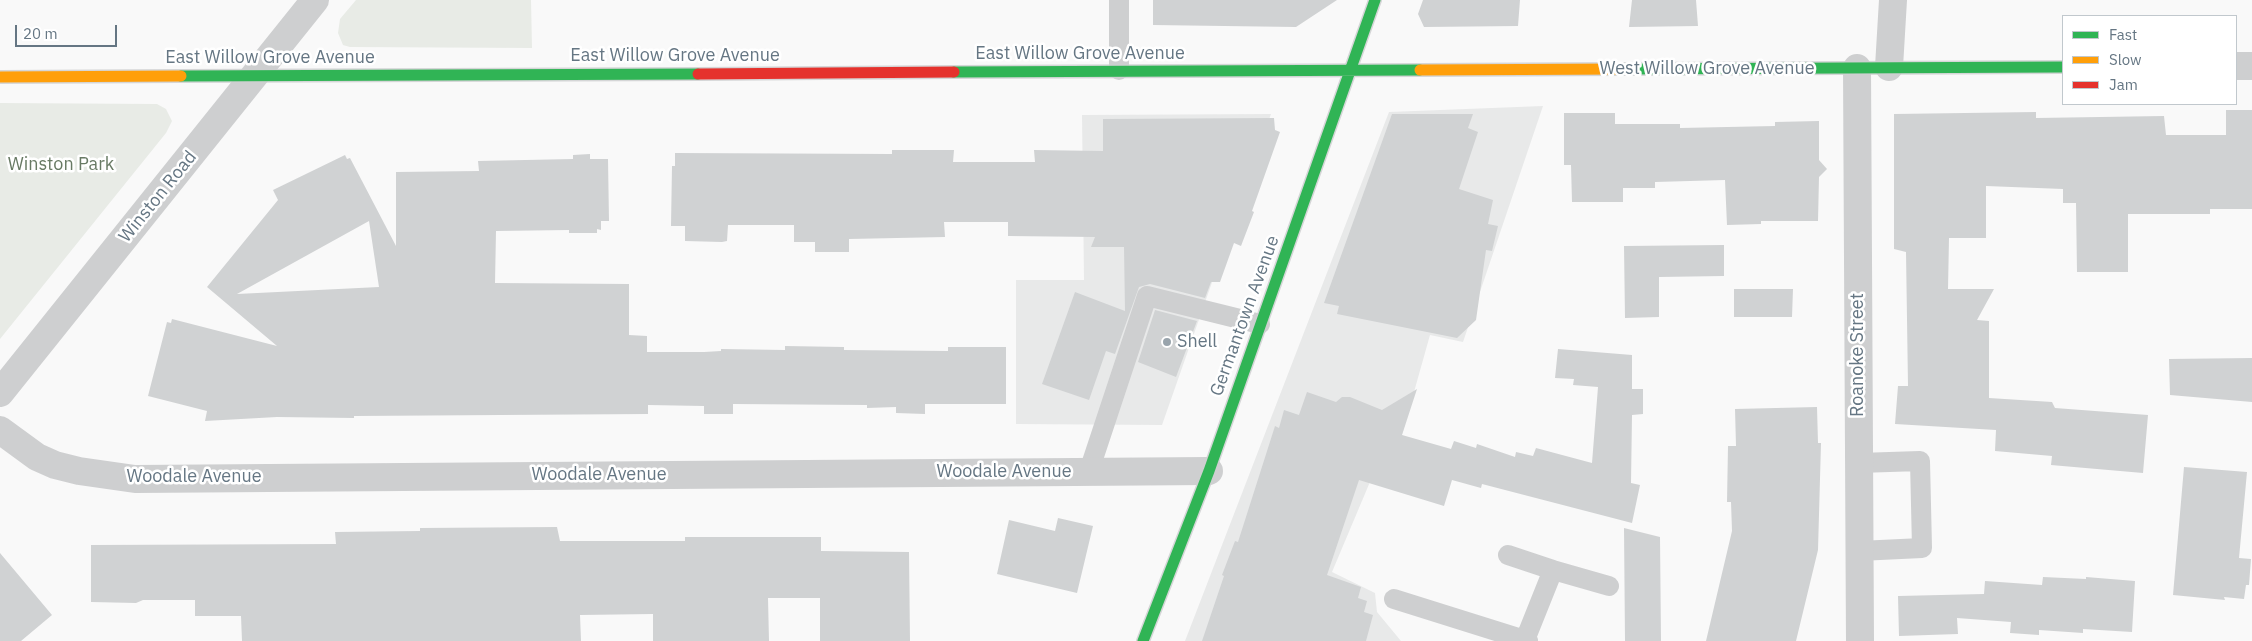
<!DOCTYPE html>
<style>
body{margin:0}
#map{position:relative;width:2252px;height:641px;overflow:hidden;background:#f9f9f9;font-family:"IBM Plex Sans",sans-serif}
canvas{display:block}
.legend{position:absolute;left:2062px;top:15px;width:175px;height:90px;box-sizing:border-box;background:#fff;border:1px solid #c1c8cd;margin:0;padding:6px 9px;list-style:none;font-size:15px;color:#657683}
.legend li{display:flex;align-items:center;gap:10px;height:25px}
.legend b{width:25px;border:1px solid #c1c8cd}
.scale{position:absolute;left:15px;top:25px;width:102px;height:22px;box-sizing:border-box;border:2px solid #657683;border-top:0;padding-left:6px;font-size:15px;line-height:18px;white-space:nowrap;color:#657683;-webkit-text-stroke:4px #fff;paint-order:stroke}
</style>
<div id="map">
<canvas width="2252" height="641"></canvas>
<ul class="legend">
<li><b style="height:6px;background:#30b455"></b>Fast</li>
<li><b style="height:6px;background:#ff9f0a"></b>Slow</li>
<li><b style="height:6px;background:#e5322d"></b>Jam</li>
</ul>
<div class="scale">20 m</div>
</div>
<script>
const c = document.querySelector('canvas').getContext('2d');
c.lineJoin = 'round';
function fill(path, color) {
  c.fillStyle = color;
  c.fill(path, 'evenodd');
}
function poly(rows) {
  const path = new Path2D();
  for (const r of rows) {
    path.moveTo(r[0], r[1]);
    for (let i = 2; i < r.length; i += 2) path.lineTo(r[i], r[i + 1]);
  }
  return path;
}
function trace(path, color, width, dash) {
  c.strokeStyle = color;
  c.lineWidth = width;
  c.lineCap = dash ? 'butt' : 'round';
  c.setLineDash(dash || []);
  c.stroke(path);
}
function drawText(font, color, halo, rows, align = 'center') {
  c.font = font + ' "IBM Plex Sans",sans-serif';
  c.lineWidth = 5;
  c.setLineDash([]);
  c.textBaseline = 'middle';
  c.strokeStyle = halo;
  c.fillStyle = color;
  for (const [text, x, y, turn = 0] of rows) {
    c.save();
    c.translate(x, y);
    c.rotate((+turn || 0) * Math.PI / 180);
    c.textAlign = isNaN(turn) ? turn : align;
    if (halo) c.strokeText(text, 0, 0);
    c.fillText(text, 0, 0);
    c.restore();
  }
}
fill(poly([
 [1543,106,1463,342,1430,335,1396,456,1375,470,1332,572,1375,593,1377,612,1401,641,1185,641,1389,112],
 [1271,114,1162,425,1016,424,1016,280,1084,280,1082,115]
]), '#e8e9e9');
fill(poly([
 [356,0,531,0,532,48,350,47,343,45,338,33,340,19],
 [0,103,157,104,166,109,172,121,166,133,0,339]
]), '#e8ebe6');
fill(poly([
 [1153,0,1337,0,1296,27,1153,25],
 [1423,0,1520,0,1518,26,1424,27,1418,14],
 [1632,0,1696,0,1698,26,1629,27],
 [2226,110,2252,110,2252,209,2210,209,2210,214,2128,214,2128,272,2077,272,2076,203,2063,203,2063,189,1986,186,1986,238,1949,238,1948,289,1994,289,1977,320,1989,321,1989,398,2052,402,2055,408,2148,415,2143,473,2051,465,2052,456,1995,451,1996,430,1895,424,1898,386,1908,386,1906,252,1894,249,1894,114,2036,112,2036,118,2164,116,2166,135,2226,135],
 [1564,113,1615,113,1615,124,1680,124,1680,128,1775,126,1775,122,1819,121,1819,160,1827,169,1819,177,1818,221,1761,221,1761,224,1727,225,1725,180,1655,182,1655,188,1623,188,1623,202,1572,202,1571,165,1564,165],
 [1392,114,1473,114,1468,128,1478,132,1459,189,1493,200,1488,224,1498,226,1492,251,1486,250,1476,320,1457,338,1337,314,1339,306,1324,303],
 [1274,118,1275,130,1280,132,1252,211,1254,212,1241,246,1234,243,1220,282,1211,282,1205,298,1150,284,1139,287,1115,354,1106,351,1089,400,1042,384,1075,292,1125,311,1124,247,1091,247,1095,237,1008,236,1008,222,944,222,945,237,849,239,849,252,815,252,815,242,794,242,794,225,728,225,727,241,722,242,685,241,685,226,671,226,672,166,675,166,675,153,892,154,892,150,954,150,953,162,1035,162,1034,150,1103,151,1103,119],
 [590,154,590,159,608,159,609,221,601,221,601,230,597,229,597,233,569,233,569,230,496,231,495,283,629,284,629,335,647,336,647,352,704,352,721,351,721,349,785,350,785,346,844,347,844,350,948,351,948,347,1006,347,1006,404,925,404,925,414,896,413,896,407,867,408,867,405,733,404,733,414,704,414,704,406,648,405,648,414,354,416,354,418,277,417,205,421,207,411,148,396,167,322,171,323,172,319,277,346,207,287,278,200,273,190,345,155,347,159,350,158,396,246,396,172,479,171,478,161,573,159,573,155],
 [369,221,379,287,237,294],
 [1724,245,1724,276,1659,277,1659,317,1625,318,1624,246],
 [1734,289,1793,289,1792,317,1734,317],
 [1155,310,1197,321,1176,377,1138,362],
 [1558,349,1632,355,1632,389,1643,389,1643,414,1632,415,1631,483,1640,485,1632,523,1482,484,1481,488,1452,480,1444,506,1359,480,1327,575,1361,587,1358,598,1367,601,1364,612,1373,615,1366,641,1202,641,1224,576,1222,575,1235,541,1238,542,1275,426,1279,428,1284,410,1299,415,1307,392,1336,402,1342,397,1350,397,1382,410,1417,389,1402,435,1451,449,1454,441,1476,448,1477,444,1515,457,1516,452,1533,456,1536,448,1592,463,1598,387,1573,385,1574,379,1555,378],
 [2252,358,2252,402,2170,395,2169,359],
 [1817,407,1818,443,1821,443,1818,550,1796,641,1706,641,1732,531,1731,502,1727,502,1728,446,1736,446,1735,409],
 [2184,467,2247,472,2239,558,2251,559,2249,585,2246,585,2244,599,2224,597,2225,600,2173,595],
 [1058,518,1093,526,1077,593,997,574,1009,520,1055,531],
 [557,527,560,541,685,541,685,537,821,537,821,551,909,552,910,641,820,641,820,598,768,598,769,641,653,641,653,614,580,615,581,641,242,641,241,616,195,616,195,600,143,600,136,603,91,602,91,545,336,544,335,532,420,531,420,528],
 [1624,528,1660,537,1661,641,1625,641],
 [0,553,52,615,21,641,0,641],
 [2043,577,2086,579,2086,577,2135,581,2132,632,2083,629,2083,633,2039,630,2039,635,2010,633,2011,622,1957,618,1958,634,1899,636,1898,596,1984,594,1985,581,2042,585]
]), '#d0d2d3');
const fast = poly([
 [1622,69,2063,67],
 [954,72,1420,70],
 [181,76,698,74],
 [1143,641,1209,471,1375,0]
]);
const slow = poly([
 [1420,70,1622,69],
 [0,77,181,76]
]);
const jam = poly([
 [698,74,954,72]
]);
trace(fast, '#d5d6d7', 14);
trace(slow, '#d5d6d7', 14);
trace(jam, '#d5d6d7', 14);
trace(poly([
 [1119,0,1119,70],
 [1859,463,1920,461,1922,548,1859,551],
 [1089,471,1147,296,1260,324],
 [1508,555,1553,570,1525,640],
 [1553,570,1609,586],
 [1394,599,1528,641]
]), '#cecfd0', 20);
trace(poly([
 [2236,66,2252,66],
 [1889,67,1893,0],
 [1857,68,1860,641],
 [0,393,315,0],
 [0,430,37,457,55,465,79,471,135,479,1209,471]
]), '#cecfd0', 28);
trace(fast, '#30b455', 11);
trace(slow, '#ff9f0a', 11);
trace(jam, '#e5322d', 11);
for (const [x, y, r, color] of [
 [1167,342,5,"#99a4ac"]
]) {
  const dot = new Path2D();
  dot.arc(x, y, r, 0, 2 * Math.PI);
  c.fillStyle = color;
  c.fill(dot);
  trace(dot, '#fff', 2);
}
drawText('18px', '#657683', '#fff', [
 ["East Willow Grove Avenue",1080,54],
 ["East Willow Grove Avenue",675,56],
 ["East Willow Grove Avenue",270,58],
 ["West Willow Grove Avenue",1707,69],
 ["Winston Road",158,197,-51],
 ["Germantown Avenue",1245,316,-70],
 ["Roanoke Street",1858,355,-90],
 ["Woodale Avenue",1004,472],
 ["Woodale Avenue",599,475],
 ["Woodale Avenue",194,477]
]);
drawText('18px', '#687a64', '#fff', [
 ["Winston Park",61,165]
]);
drawText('18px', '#657683', '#fff', [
 ["Shell",1177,342]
], 'left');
</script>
